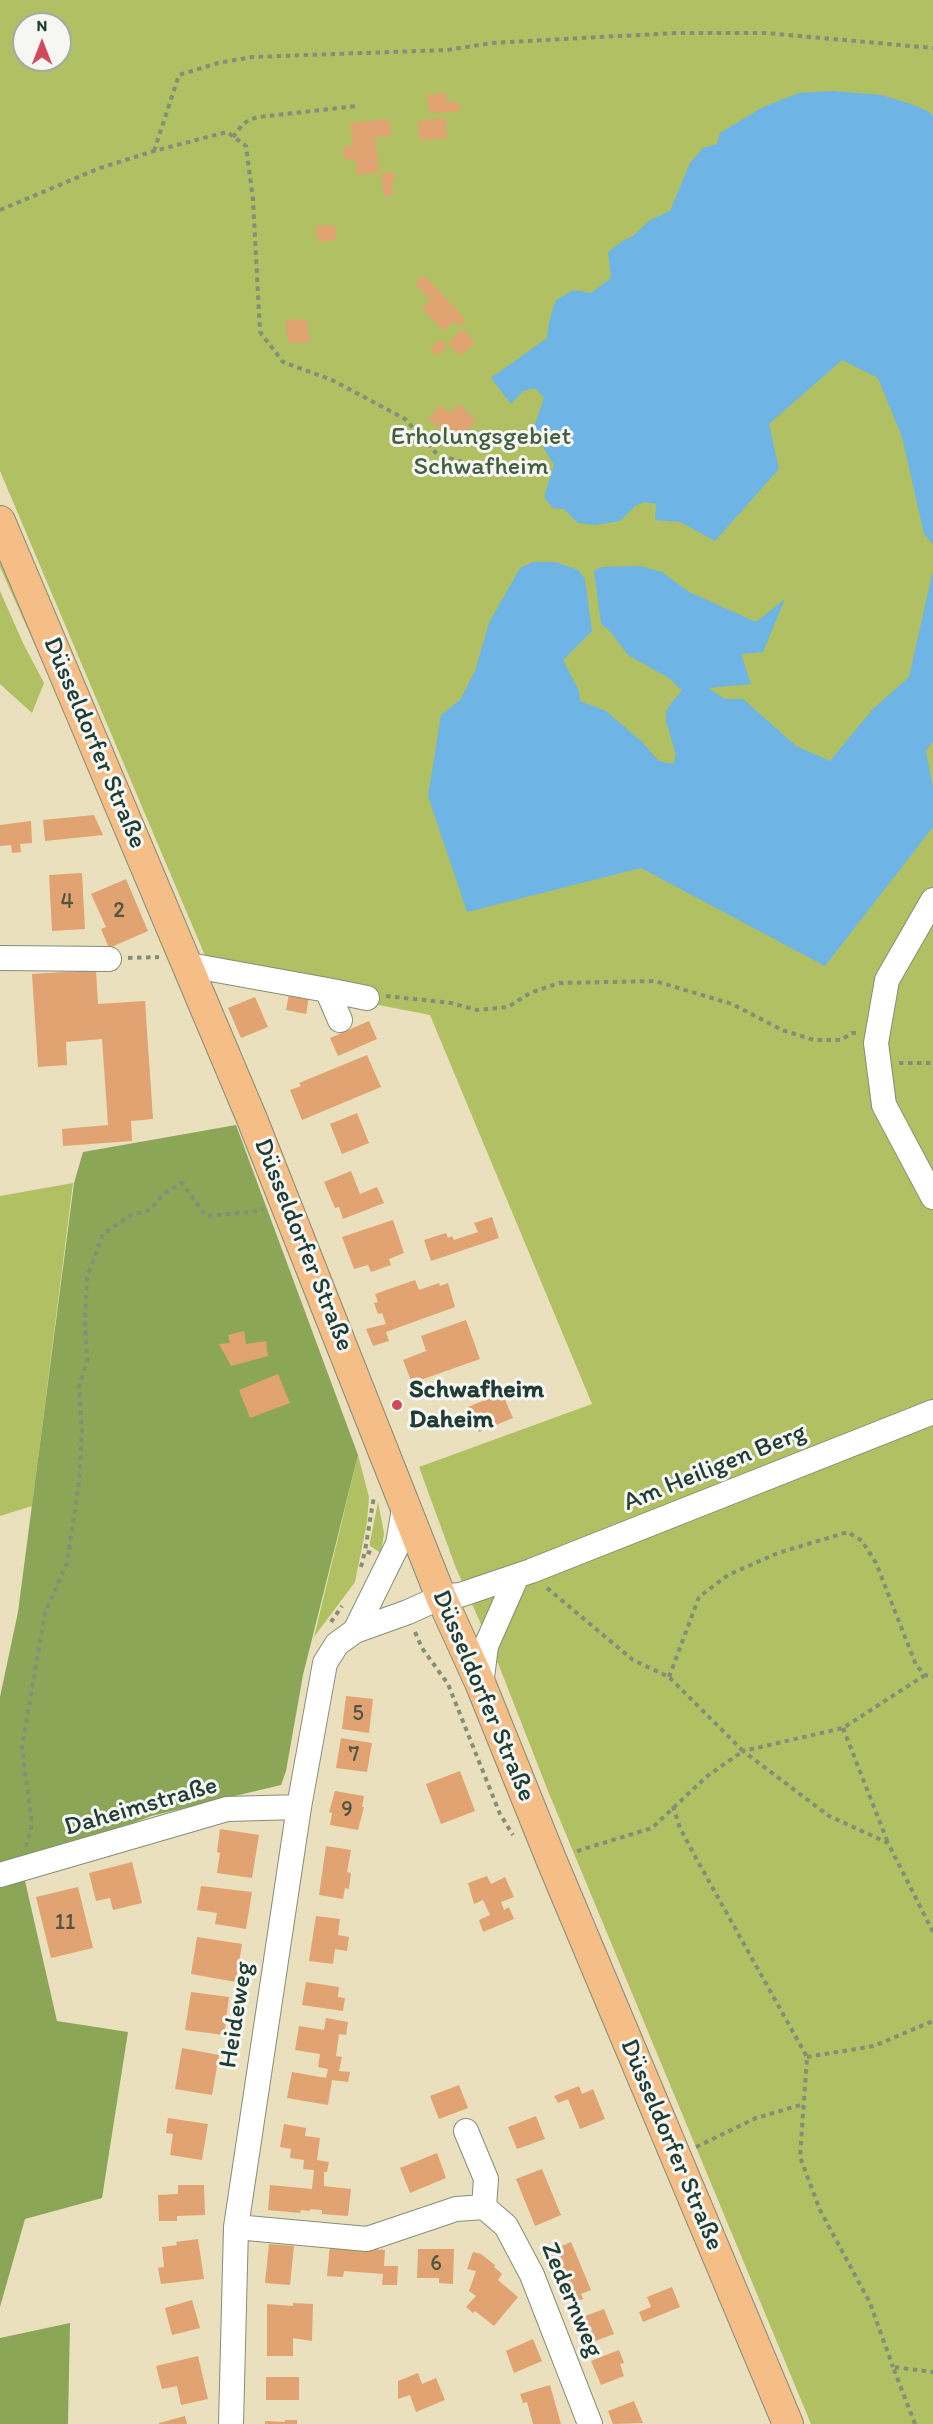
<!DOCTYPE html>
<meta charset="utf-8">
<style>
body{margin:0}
#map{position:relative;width:933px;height:2424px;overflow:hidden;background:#eae0bd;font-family:Itim,sans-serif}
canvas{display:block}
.north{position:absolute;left:12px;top:12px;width:60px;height:60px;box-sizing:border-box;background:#f6f6f2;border:2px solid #a0aca6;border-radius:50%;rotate:0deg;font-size:16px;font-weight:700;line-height:24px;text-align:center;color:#1f3d34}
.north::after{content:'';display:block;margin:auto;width:21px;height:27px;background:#d1495b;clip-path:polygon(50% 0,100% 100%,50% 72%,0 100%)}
</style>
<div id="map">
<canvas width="933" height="2424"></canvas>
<div class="north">N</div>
</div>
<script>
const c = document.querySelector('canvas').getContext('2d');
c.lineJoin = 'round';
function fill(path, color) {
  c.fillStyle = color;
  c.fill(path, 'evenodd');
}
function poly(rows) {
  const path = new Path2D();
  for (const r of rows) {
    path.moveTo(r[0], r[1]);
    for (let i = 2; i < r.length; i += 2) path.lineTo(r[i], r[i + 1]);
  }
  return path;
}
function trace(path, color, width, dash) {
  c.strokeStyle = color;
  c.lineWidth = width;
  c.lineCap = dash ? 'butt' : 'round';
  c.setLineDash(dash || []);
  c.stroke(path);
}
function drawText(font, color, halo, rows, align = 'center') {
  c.font = font + ' Itim,sans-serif';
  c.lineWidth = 6;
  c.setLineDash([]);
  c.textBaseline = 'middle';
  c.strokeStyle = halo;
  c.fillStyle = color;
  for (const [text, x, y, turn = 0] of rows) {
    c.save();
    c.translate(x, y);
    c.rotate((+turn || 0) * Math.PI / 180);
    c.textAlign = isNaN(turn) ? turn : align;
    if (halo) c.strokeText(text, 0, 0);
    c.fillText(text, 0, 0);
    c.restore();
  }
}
fill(poly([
 [0,0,933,0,933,2424,811,2424,548,1791,496,1658,456,1568,419,1467,592,1404,430,1015,368,1003,206,958,0,471],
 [24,24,60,24,60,60,24,60],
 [0,558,70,717,50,679,0,567],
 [0,591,23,643,44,683,32,713,0,684],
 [73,1183,32,1506,0,1516,0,1196],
 [358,1455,369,1497,367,1522,355,1582,314,1637],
 [378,1502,384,1533,381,1553,370,1546,370,1542]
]), '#b1c062');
fill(poly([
 [236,1125,358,1455,303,1675,286,1771,281,1785,151,1816,102,1835,20,1859,57,2021,128,2032,102,2198,25,2219,0,2307,0,1697,18,1612,74,1183,83,1152],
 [70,2323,68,2424,0,2424,0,2338]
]), '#8ca658');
fill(poly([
 [833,91,881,95,908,103,928,111,933,116,933,544,924,534,902,437,878,378,842,360,769,424,779,469,715,541,680,522,655,520,656,504,644,502,635,506,620,521,596,525,578,523,564,509,553,508,544,497,554,465,533,430,544,398,535,388,523,391,511,404,491,378,547,338,549,322,556,300,574,290,591,293,611,278,608,252,624,240,632,237,650,220,670,211,690,163,703,148,717,144,720,133,763,107,799,93],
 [533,562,555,562,578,570,585,579,592,631,563,660,579,691,580,701,606,711,642,742,659,761,673,764,676,755,666,721,666,712,671,703,682,691,669,678,628,655,610,631,601,624,594,571,602,567,640,566,662,572,689,592,756,622,785,599,763,652,741,654,751,684,708,688,725,699,743,699,796,746,830,761,873,709,909,677,933,570,933,741,926,751,933,787,933,827,825,966,641,868,467,912,428,796,441,715,460,700,475,671,489,623,520,568]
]), '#6eb4e5');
fill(poly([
 [446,93,447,102,459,102,460,111,429,113,427,95],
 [445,118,447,138,420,140,418,121],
 [389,119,391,136,375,137,379,172,357,175,355,159,345,160,343,147,353,145,350,123],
 [394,172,395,181,391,181,393,195,384,196,381,174],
 [335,225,336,240,318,242,316,226],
 [424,275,466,320,459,327,454,321,444,331,422,308,431,300,415,284],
 [307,319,309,342,288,343,286,320],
 [463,329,475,342,461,356,448,343],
 [441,339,447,346,437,356,430,349],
 [458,404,476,420,456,443,428,419,440,406,450,414],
 [483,433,495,443,485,455,473,445],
 [94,815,103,835,45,841,43,820],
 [31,821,32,843,20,844,21,852,12,853,11,845,0,846,0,825],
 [82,873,85,929,52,931,49,875],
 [126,879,148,931,109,948,101,929,106,927,91,894],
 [96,970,98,1004,145,1001,153,1119,131,1121,132,1141,63,1146,62,1129,108,1125,102,1039,66,1042,67,1065,38,1067,32,974],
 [289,994,309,997,306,1014,286,1010],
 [255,997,268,1027,241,1038,228,1008],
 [369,1021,377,1039,338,1056,330,1038],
 [367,1055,381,1087,302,1120,290,1090,301,1086,299,1083],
 [357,1113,369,1143,342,1154,330,1124],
 [351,1171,360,1194,377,1187,384,1203,343,1219,339,1207,335,1208,324,1182],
 [492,1217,499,1238,431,1261,424,1240,446,1233,448,1238,452,1236,454,1240,478,1232,474,1223],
 [393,1220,404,1253,389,1259,391,1265,371,1272,368,1265,354,1269,342,1237],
 [415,1280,419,1290,439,1283,440,1286,448,1283,455,1307,386,1332,389,1341,373,1346,366,1329,386,1324,382,1313,378,1314,374,1303,378,1302,375,1294],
 [466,1320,480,1359,412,1383,403,1360,426,1351,421,1336],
 [244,1331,246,1344,266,1341,268,1356,231,1366,219,1344,230,1343,228,1335],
 [278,1374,290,1403,250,1418,239,1390],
 [502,1393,513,1418,479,1432,468,1407],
 [346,1696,373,1699,369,1733,342,1729],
 [341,1738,372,1743,367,1772,336,1768],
 [460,1771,475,1811,441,1824,426,1784],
 [335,1791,364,1796,362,1807,364,1807,358,1830,330,1825,332,1813,329,1812],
 [220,1829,259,1835,252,1878,217,1873,220,1853,217,1852],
 [326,1846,351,1850,347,1872,351,1873,349,1889,345,1888,343,1899,319,1895],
 [132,1862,142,1903,113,1910,110,1898,96,1901,89,1873],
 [487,1876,491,1884,505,1877,514,1897,501,1902,504,1910,509,1907,514,1919,483,1932,479,1920,490,1915,483,1900,474,1904,468,1883],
 [201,1886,252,1892,246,1929,215,1924,217,1913,197,1910],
 [78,1887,93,1948,51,1958,36,1897],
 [316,1916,340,1919,338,1935,349,1937,347,1951,335,1949,333,1964,309,1961],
 [197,1937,242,1944,236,1982,191,1974],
 [306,1982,339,1987,338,1997,345,1998,343,2011,302,2005],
 [191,1992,229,1997,224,2035,185,2030],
 [326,2018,348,2022,346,2035,339,2034,336,2056,342,2057,339,2071,350,2072,348,2082,332,2080,328,2105,287,2098,292,2072,326,2078,328,2069,318,2067,320,2054,295,2050,299,2026,324,2030],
 [182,2048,219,2055,212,2095,175,2089],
 [459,2085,468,2108,439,2119,430,2096],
 [579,2086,582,2094,593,2089,605,2119,580,2129,568,2099,558,2103,554,2096],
 [536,2116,545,2139,517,2149,508,2127],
 [168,2118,208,2124,202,2160,170,2155,173,2134,166,2133],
 [284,2124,306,2128,305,2136,320,2138,317,2160,329,2162,327,2172,324,2172,324,2186,351,2189,348,2216,322,2214,322,2210,310,2209,310,2211,301,2210,300,2213,268,2210,270,2185,312,2189,314,2170,303,2169,304,2160,290,2158,291,2149,280,2147],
 [437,2153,446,2178,410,2193,400,2168],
 [542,2169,561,2215,535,2226,516,2179],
 [178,2185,204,2185,205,2215,177,2216,177,2221,159,2221,158,2195,178,2194],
 [198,2239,204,2279,161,2284,158,2268,164,2267,162,2247,177,2245,176,2242],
 [571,2242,591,2290,581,2294,583,2299,574,2302,572,2298,565,2301,545,2253],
 [269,2244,294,2246,290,2285,265,2283],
 [330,2245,385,2250,384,2266,398,2266,397,2285,382,2285,383,2274,344,2271,343,2277,327,2276],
 [418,2249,454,2249,453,2284,439,2283,439,2278,417,2278],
 [473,2252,481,2254,495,2265,494,2267,502,2274,498,2280,518,2297,494,2326,475,2311,473,2313,466,2307,476,2296,469,2291,476,2271,467,2269],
 [672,2287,680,2307,643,2322,639,2312,651,2307,647,2297],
 [192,2300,200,2328,172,2335,165,2308],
 [293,2303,313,2304,312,2341,293,2338,293,2356,267,2356,267,2304,293,2306],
 [604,2309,614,2334,582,2346,572,2321],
 [533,2339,542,2361,514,2373,506,2351],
 [619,2350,624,2363,620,2364,624,2376,601,2385,591,2361],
 [198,2356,208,2399,181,2405,177,2386,162,2389,156,2366],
 [418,2373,422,2384,436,2378,445,2400,416,2412,410,2395,398,2399,398,2381],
 [266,2377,299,2377,299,2400,266,2400],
 [550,2385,561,2424,533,2424,527,2402,523,2403,520,2394],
 [634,2401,643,2423,613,2424,608,2411],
 [185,2416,187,2424,159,2424,159,2423],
 [285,2420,297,2420,297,2424,265,2424,265,2421,285,2422]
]), '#e1a371');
const minor = poly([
 [933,900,887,980,876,1043,884,1105,933,1197],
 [0,958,109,959],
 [189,965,327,990,340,1020],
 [327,990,367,998],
 [355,1631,398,1544,405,1503],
 [481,1685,486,1646,517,1576],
 [0,1875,227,1809,299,1807],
 [466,2131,486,2179,484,2207],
 [236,2227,367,2239,456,2209,484,2207,506,2226,532,2275,590,2424],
 [231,2424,236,2227,299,1807,325,1663,337,1644,355,1631,408,1612,441,1597,460,1595,531,1571,933,1412]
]);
const major = poly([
 [0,521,252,1119,441,1597,481,1685,551,1859,788,2424]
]);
trace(minor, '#848e78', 26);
trace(major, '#848e78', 32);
trace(poly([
 [233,137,243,124,249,120,258,117,358,106],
 [154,151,179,75,218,63,252,57,447,50,492,43,675,33,766,33,933,48],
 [0,210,100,168,154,151,227,132,246,146,253,199,260,332,283,362,332,380,405,419,438,455,477,466,496,462],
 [128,958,159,957],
 [386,996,451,1003,477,1010,508,1007,530,993,559,983,655,981,732,1004,782,1030,814,1040,841,1040,852,1033,858,1033],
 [899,1063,933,1063],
 [371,1553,365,1551,374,1496],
 [361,1567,365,1551],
 [547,1588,633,1660,669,1677,743,1751,706,1777,652,1828,574,1852],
 [331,1622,342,1606],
 [415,1632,422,1648,448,1684,500,1814,513,1835],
 [925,1675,843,1728,743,1751,829,1816,888,1843,933,1932],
 [669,1677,699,1597,728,1575,778,1553,848,1532,862,1541,876,1563,916,1665,925,1675,933,1676],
 [843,1728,888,1843],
 [673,1806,680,1828,696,1858,807,2057,800,2157,820,2210,870,2303,893,2367],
 [26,1847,32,1824,22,1747,45,1613,67,1563,79,1483,82,1431,79,1388,87,1360,85,1323,87,1277,103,1234,131,1215,150,1210,163,1194,182,1183,206,1216,251,1212,263,1209],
 [807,2057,874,2046,933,2021],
 [696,2147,756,2118,804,2104],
 [915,2424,893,2367,933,2372]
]), '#848e78', 4, [4.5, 4.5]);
trace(minor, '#fff', 24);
trace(major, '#f6be87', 30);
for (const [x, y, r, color] of [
 [397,1405,6,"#d1495b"]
]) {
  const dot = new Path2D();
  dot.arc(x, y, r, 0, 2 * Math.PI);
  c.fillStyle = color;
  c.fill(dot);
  trace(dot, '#f6f6f2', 2);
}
drawText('22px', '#505643', null, [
 ["4",67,902],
 ["2",119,911],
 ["5",358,1714],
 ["7",354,1755],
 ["9",347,1810],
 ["11",65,1923],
 ["6",436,2264]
]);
drawText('26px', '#445e40', '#f6f6f2', [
 ["Erholungsgebiet",481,437],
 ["Schwafheim",481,467]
]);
drawText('26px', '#1f3d34', '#f6f6f2', [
 ["Düsseldorfer Straße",94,743,67],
 ["Düsseldorfer Straße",303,1245,68],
 ["Am Heiligen Berg",715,1468,-22],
 ["Düsseldorfer Straße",483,1696,67],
 ["Daheimstraße",141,1807,-16],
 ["Heideweg",237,2015,-81],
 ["Düsseldorfer Straße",671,2145,67],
 ["Zedernweg",571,2300,67]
]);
drawText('bold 26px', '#1f3d34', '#f6f6f2', [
 ["Schwafheim",409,1390],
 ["Daheim",409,1420]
], 'left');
</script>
